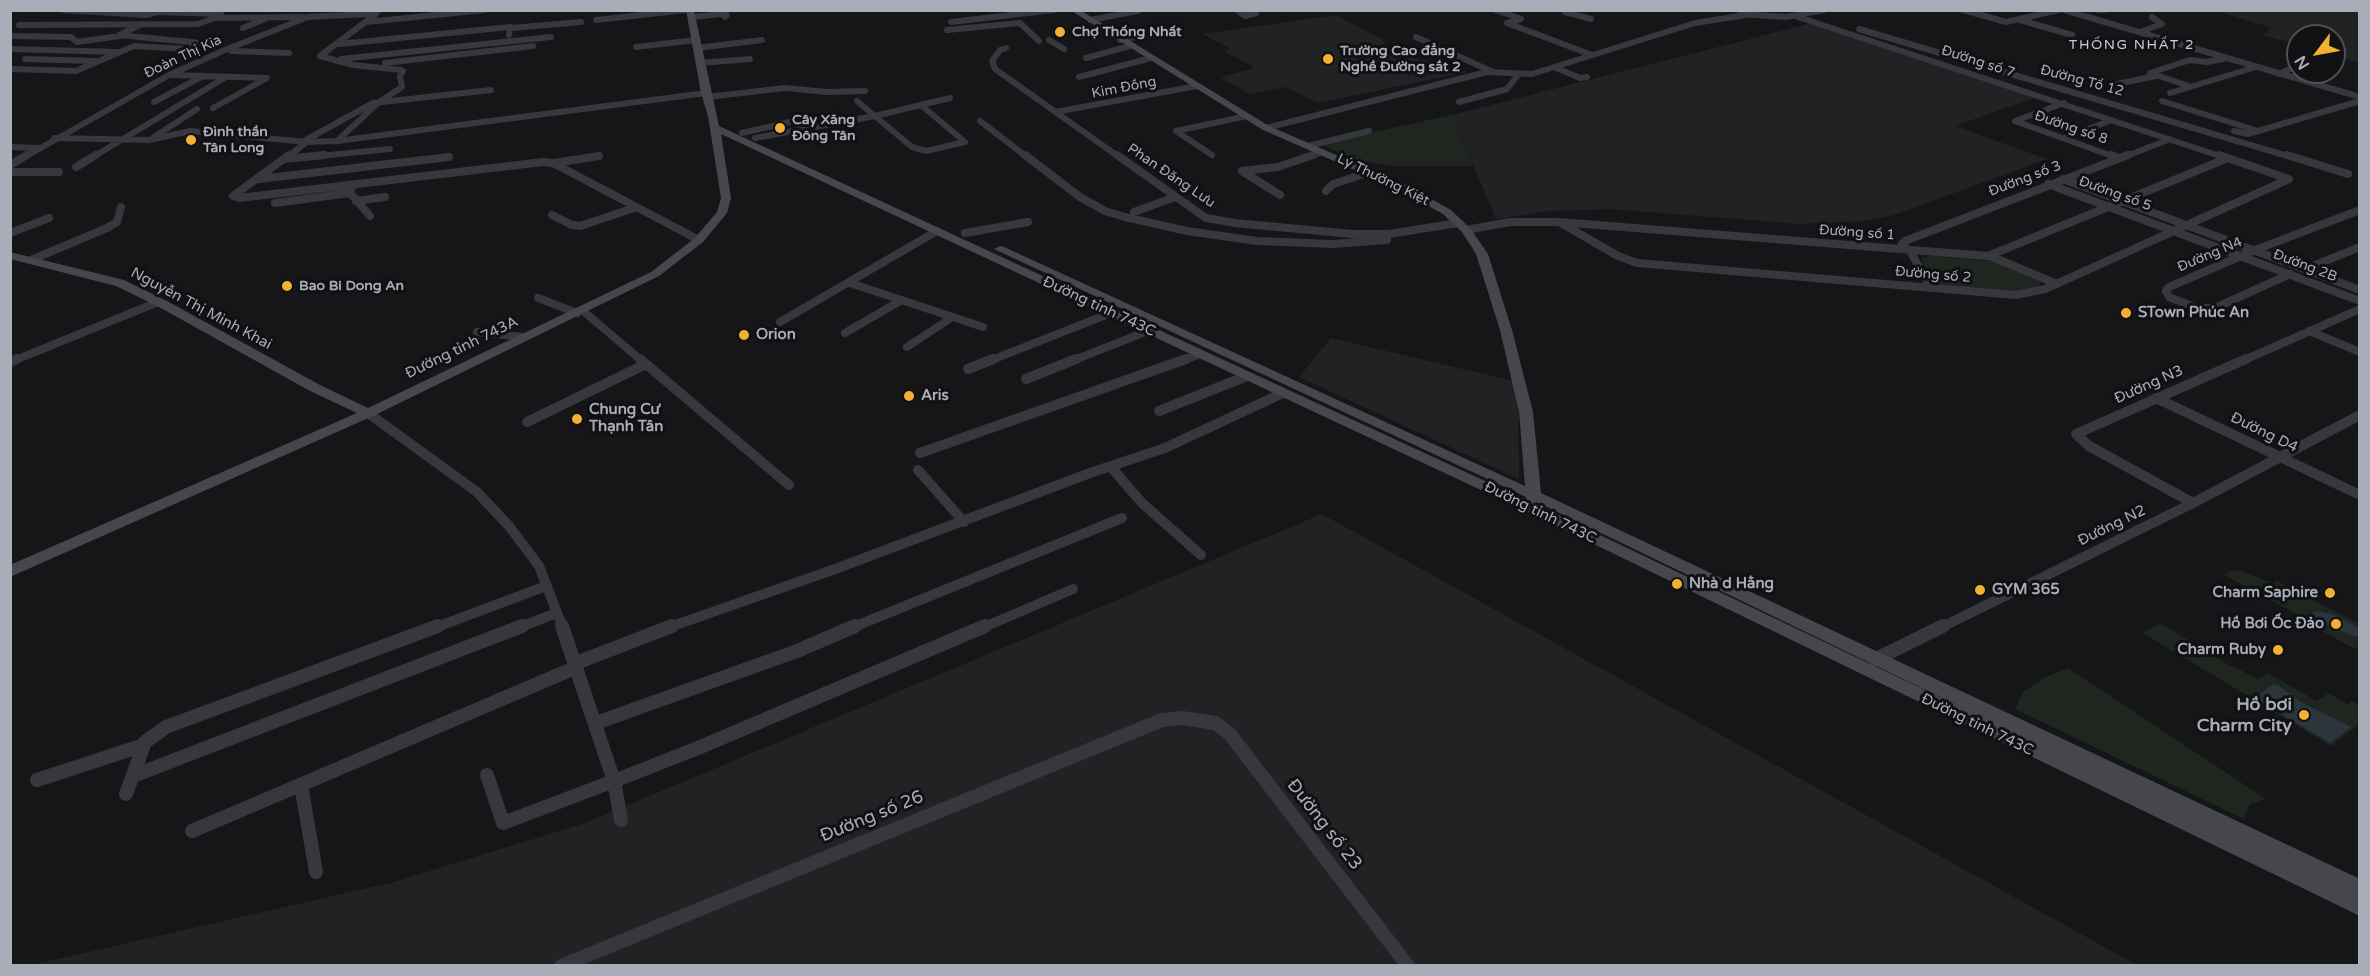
<!DOCTYPE html>
<meta charset="utf-8">
<style>
body{margin:0}
#map{position:relative;width:2370px;height:976px;overflow:hidden;background:#161618;font-family:"Varela Round",sans-serif}
canvas{display:block}
.frame{position:absolute;inset:0;border:12px solid #a8adb8;pointer-events:none}
.north{position:absolute;left:2286px;top:24px;width:60px;height:60px;box-sizing:border-box;background:#111113;border:2px solid #4d4f55;border-radius:50%;rotate:238deg;font-size:16px;font-weight:700;line-height:24px;text-align:center;color:#a8adb8}
.north::after{content:'';display:block;margin:auto;width:21px;height:27px;background:#f2b134;clip-path:polygon(50% 0,100% 100%,50% 72%,0 100%)}
</style>
<div id="map">
<canvas width="2370" height="976"></canvas>
<div class="frame"></div>
<div class="north">N</div>
</div>
<script>
const c = document.querySelector('canvas').getContext('2d');
c.lineJoin = 'round';
function fill(path, color) {
  c.fillStyle = color;
  c.fill(path, 'evenodd');
}
function poly(rows) {
  const path = new Path2D();
  for (const r of rows) {
    path.moveTo(r[0], r[1]);
    for (let i = 2; i < r.length; i += 2) path.lineTo(r[i], r[i + 1]);
  }
  return path;
}
function trace(path, color, width, dash) {
  c.strokeStyle = color;
  c.lineWidth = width;
  c.lineCap = dash ? 'butt' : 'round';
  c.setLineDash(dash || []);
  c.stroke(path);
}
function drawText(font, color, halo, rows, align = 'center') {
  c.font = font + ' "Varela Round",sans-serif';
  c.lineWidth = 6;
  c.setLineDash([]);
  c.textBaseline = 'middle';
  c.strokeStyle = halo;
  c.fillStyle = color;
  for (const [text, x, y, turn = 0] of rows) {
    c.save();
    c.translate(x, y);
    c.rotate((+turn || 0) * Math.PI / 180);
    c.textAlign = isNaN(turn) ? turn : align;
    if (halo) c.strokeText(text, 0, 0);
    c.fillText(text, 0, 0);
    c.restore();
  }
}
fill(poly([
 [2217,11,2359,11,2359,63,2334,56,2334,36,2298,36,2298,45,2262,35,2272,28],
 [1336,15,1382,39,1389,48,1402,56,1449,65,1467,72,1317,103,1285,87,1249,94,1220,77,1255,68,1224,51,1231,49,1203,34],
 [1812,23,2037,97,1955,126,2047,159,1894,215,1866,221,1799,224,1611,209,1550,211,1496,219,1452,115],
 [1331,338,1518,382,1519,479,1299,377],
 [1322,514,2137,965,27,966,394,882,585,823]
]), '#222225');
fill(poly([
 [1452,115,1473,166,1390,166,1357,160,1319,144],
 [1929,256,1994,261,2039,280,2040,285,2014,293,1938,285,1932,282,1921,258],
 [2233,570,2243,571,2273,584,2277,581,2357,623,2359,622,2359,646,2355,649,2300,619,2297,614,2224,575],
 [2160,623,2232,667,2234,666,2258,680,2268,673,2317,701,2329,693,2347,704,2352,701,2359,705,2359,724,2331,746,2143,633],
 [2068,668,2266,799,2250,804,2244,819,2015,709,2023,692,2044,678]
]), '#1e261f');
fill(poly([
 [2317,611,2334,615,2359,628,2359,638,2316,621,2310,614],
 [2273,684,2278,685,2302,703,2351,727,2330,743,2254,698]
]), '#2c353c');
trace(poly([
 [63,10,146,15,158,12,221,14,214,18,302,17],
 [1237,10,1245,16,1256,13],
 [1495,10,1519,18],
 [1963,10,2006,22,2059,10],
 [2064,10,2360,97],
 [2098,10,2104,10],
 [1565,12,1591,19],
 [1740,14,1786,17,1824,10],
 [691,17,722,14,727,15,725,17],
 [1798,17,2223,157],
 [1519,18,1521,19,1507,23,1592,55],
 [596,20,686,10],
 [1090,20,1138,11],
 [2020,20,2072,35],
 [366,22,485,10],
 [951,22,1054,10],
 [19,25,198,24,214,18],
 [243,28,265,19],
 [511,28,581,22],
 [1859,29,2291,157],
 [947,30,1020,23,1039,41],
 [2140,32,2162,24,2152,17],
 [10,36,71,37,77,42,119,36],
 [1416,37,1493,72],
 [1049,40,1064,49],
 [1120,40,1175,30],
 [339,44,510,27,509,35],
 [636,47,696,40],
 [697,48,762,40],
 [1006,48,1000,50,992,61,995,69,1119,157],
 [10,49,118,52],
 [231,51,289,53],
 [1086,58,1130,46],
 [25,59,96,61],
 [341,59,551,37],
 [385,63,533,46],
 [700,63,750,59],
 [1554,67,1580,78,1587,77],
 [10,69,76,71,134,46,187,49,201,43,119,35,142,24],
 [2279,74,2298,65],
 [172,75,267,78,213,108],
 [1079,77,1151,58],
 [2117,84,2156,76],
 [2189,86,2150,73,2190,60,2207,62,2227,58],
 [2170,93,2256,67],
 [707,97,785,88,827,92,865,91],
 [857,101,912,147,926,151,965,142,921,105],
 [2162,101,2255,130],
 [154,102,203,76],
 [1459,102,1507,89,1518,75],
 [1055,112,1197,86],
 [980,121,1027,157],
 [2015,121,2115,157],
 [2015,121,2064,103],
 [1266,128,1487,72,1532,74,1695,23,1746,15],
 [2234,131,2248,134,2360,101],
 [742,133,798,120],
 [154,137,197,109],
 [54,138,149,140,190,131,307,142,337,141,706,93],
 [755,138,875,116,950,98],
 [2064,138,2112,120],
 [304,141,373,103,491,90],
 [337,141,379,102,402,87,400,76,403,71,401,70,353,65,320,56,376,14],
 [1308,146,1369,131],
 [10,147,40,148],
 [1212,155,1176,131,1247,116],
 [25,157,169,75,225,50,308,17,368,14,379,10],
 [93,157,226,77],
 [287,157,307,142],
 [309,157,390,149],
 [594,157,599,156],
 [1309,157,1323,152],
 [2124,157,2170,139]
]), '#37383d', 6);
trace(poly([
 [289,155,233,196,239,198,543,162,553,163,699,240],
 [1025,155,1080,197,1105,211,1125,217,1187,231,1257,241,1333,244,1387,240],
 [1117,155,1206,218,1235,223,1352,234,1389,234,1458,223],
 [2111,155,2119,158],
 [2287,155,2348,174],
 [285,159,324,155],
 [554,163,599,156],
 [10,165,27,155],
 [76,167,96,155],
 [10,172,59,172],
 [259,179,449,157],
 [2063,179,2360,290],
 [2048,184,2360,301],
 [352,187,350,193,370,216],
 [1326,191,1333,184,1370,172],
 [1280,195,1242,171,1278,167,1313,155],
 [356,201,385,197],
 [275,203,350,193],
 [1134,212,1175,197],
 [552,215,572,225,580,226,634,208],
 [1559,222,1618,256,1637,263,2016,295,2045,289,2289,179,2219,155],
 [1466,230,1510,222,1559,222,1988,256,2228,158],
 [10,233,49,218],
 [965,233,1028,222],
 [1990,256,2057,284],
 [31,260,107,228,117,222,121,207],
 [2305,269,2360,247],
 [2290,274,2215,308,2197,308,2169,297,2166,291,2169,287,2255,250,2360,210],
 [850,283,983,327],
 [1931,288,1910,251,1902,244,1905,241,2128,155],
 [538,298,577,313],
 [582,310,642,361],
 [780,322,937,231],
 [2309,331,2360,352],
 [477,332,523,337],
 [845,333,900,301],
 [907,347,951,318],
 [13,361,158,302],
 [989,361,1111,313],
 [1072,361,1150,330],
 [1182,361,1200,354],
 [2242,361,2360,309]
]), '#37383d', 8);
trace(poly([
 [640,359,789,485],
 [10,362,17,359],
 [968,369,993,359],
 [1026,379,1076,359],
 [2156,398,2360,495],
 [1159,411,1247,376],
 [368,413,477,492,509,526,539,566,563,628],
 [527,422,646,364],
 [920,453,1186,359],
 [1111,467,1142,503,1201,555],
 [918,470,964,522],
 [2193,503,2089,446,2076,434,2246,359],
 [434,628,546,586],
 [518,628,556,613],
 [667,628,838,568,1090,473,1165,448,1283,393],
 [851,628,1122,518],
 [982,628,1073,589],
 [1940,628,2193,503,2360,415]
]), '#37383d', 10);
trace(poly([
 [562,626,614,781,698,748,985,626],
 [1876,659,1943,626],
 [576,663,672,626],
 [596,723,797,651,855,626],
 [487,775,503,823,614,781,621,820],
 [133,776,522,626],
 [37,780,144,745],
 [301,785,316,872],
 [126,794,145,742,166,727,438,626],
 [192,831,577,667],
 [561,966,1162,720,1182,718,1215,723,1229,733,1408,966]
]), '#37383d', 14);
fill(poly([
 [686,10,694,10,719,126,1526,500,1526,497,994,249,1000,246,1004,247,1525,486,1519,412,1500,330,1476,254,1462,232,1443,214,1398,189,1263,130,1070,10,1080,10,1269,126,1406,185,1451,210,1470,228,1488,254,1512,330,1533,412,1541,493,2360,879,2360,916,1530,513,721,134,731,198,727,213,703,242,659,276,373,416,10,577,10,565,357,413,310,391,159,307,116,286,10,259,10,252,124,280,167,301,320,385,368,408,651,272,695,238,717,212,721,198,708,116,701,93,686,10],
 [1541,504,1988,720,1539,506,1541,504]
]), '#45474d');
for (const [x, y, r, color] of [
 [1060,32,6,"#f2b134"],
 [1328,59,6,"#f2b134"],
 [780,128,6,"#f2b134"],
 [191,140,6,"#f2b134"],
 [287,286,6,"#f2b134"],
 [2126,313,6,"#f2b134"],
 [744,335,6,"#f2b134"],
 [909,396,6,"#f2b134"],
 [577,419,6,"#f2b134"],
 [1677,584,6,"#f2b134"],
 [1980,590,6,"#f2b134"],
 [2330,593,6,"#f2b134"],
 [2336,624,6,"#f2b134"],
 [2278,650,6,"#f2b134"],
 [2304,715,6,"#f2b134"]
]) {
  const dot = new Path2D();
  dot.arc(x, y, r, 0, 2 * Math.PI);
  c.fillStyle = color;
  c.fill(dot);
  trace(dot, '#111113', 2);
}
drawText('bold 14px', '#a8adb8', '#111113', [
 ["Chợ Thống Nhất",1072,32],
 ["Trường Cao đẳng",1340,51],
 ["Nghề Đường sắt 2",1340,67],
 ["Cây Xăng",792,120],
 ["Đông Tân",792,136],
 ["Đình thần",203,132],
 ["Tân Long",203,148],
 ["Bao Bi Dong An",299,286]
], 'left');
c.letterSpacing = '1.5px';
drawText('14px', '#c9ccd4', '#111113', [
 ["THỐNG NHẤT 2",2132,45]
]);
c.letterSpacing = '0px';
drawText('14px', '#a8adb8', '#111113', [
 ["Đoàn Thị Kia",183,57,-25],
 ["Đường số 7",1978,62,18],
 ["Đường Tổ 12",2082,81,15],
 ["Kim Đồng",1124,88,-11],
 ["Đường số 8",2071,128,19],
 ["Phan Đăng Lưu",1171,176,34],
 ["Đường số 3",2025,179,-21],
 ["Lý Thường Kiệt",1383,180,26],
 ["Đường số 5",2115,194,20],
 ["Đường số 1",1857,233,4],
 ["Đường N4",2210,255,-23],
 ["Đường 2B",2305,266,21],
 ["Đường số 2",1933,275,5]
]);
drawText('15px', '#a8adb8', '#111113', [
 ["Đường tỉnh 743C",1099,307,25],
 ["Nguyễn Thị Minh Khai",201,309,28],
 ["Đường tỉnh 743A",462,348,-26],
 ["Đường N3",2149,385,-24],
 ["Đường D4",2264,433,26],
 ["Đường tỉnh 743C",1540,513,26],
 ["Đường N2",2112,526,-26],
 ["Đường tỉnh 743C",1977,725,26]
]);
drawText('bold 15px', '#a8adb8', '#111113', [
 ["STown Phúc An",2138,313],
 ["Orion",756,335],
 ["Aris",921,396],
 ["Chung Cư",589,410],
 ["Thạnh Tân",589,427],
 ["Nhà d Hằng",1689,584],
 ["GYM 365",1992,590],
 ["Charm Saphire",2318,593,"right"],
 ["Hồ Bơi Ốc Đảo",2324,624,"right"],
 ["Charm Ruby",2266,650,"right"]
], 'left');
drawText('bold 18px', '#a8adb8', '#111113', [
 ["Hồ bơi",2292,705],
 ["Charm City",2292,726]
], 'right');
drawText('18px', '#a8adb8', '#111113', [
 ["Đường số 26",872,817,-22],
 ["Đường số 23",1324,825,52]
]);
</script>
